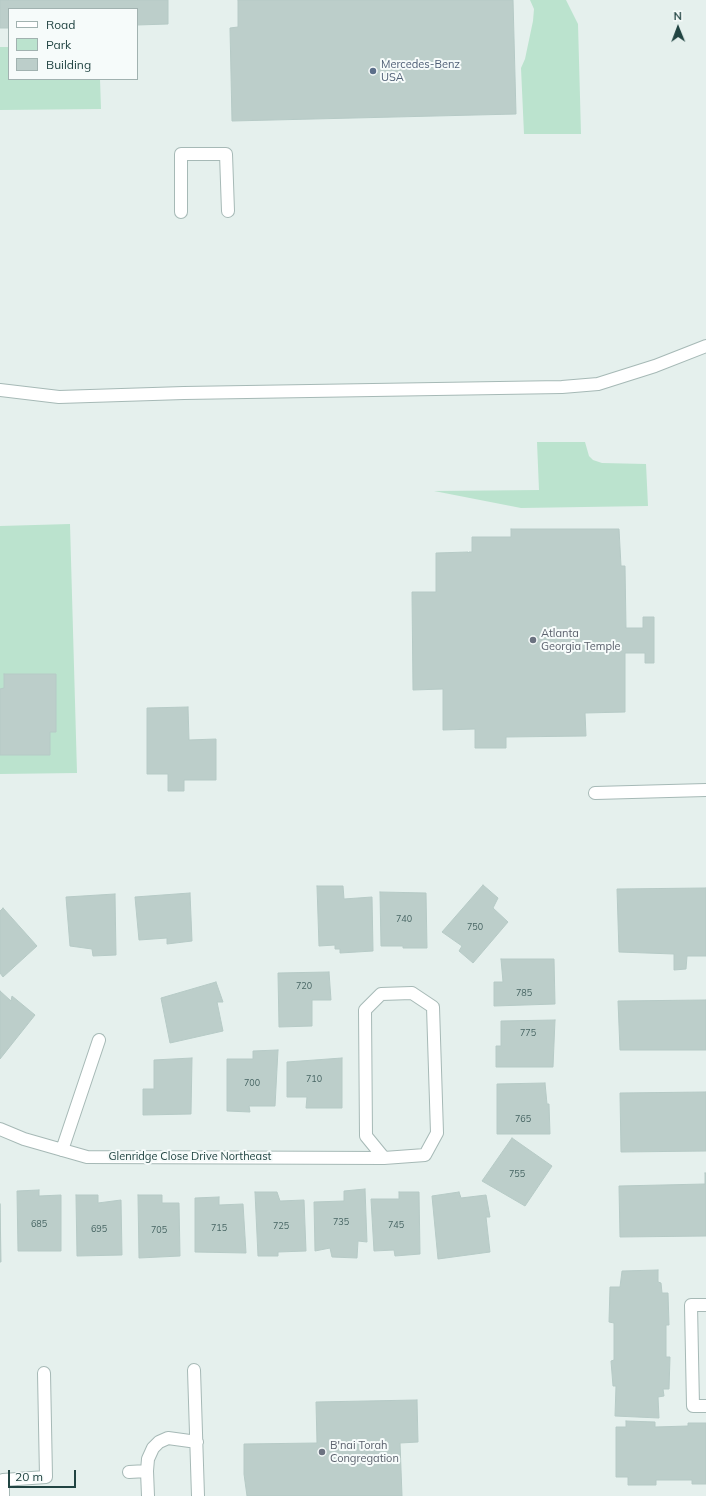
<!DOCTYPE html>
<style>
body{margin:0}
#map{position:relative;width:706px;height:1496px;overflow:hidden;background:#e5f0ed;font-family:Mulish,sans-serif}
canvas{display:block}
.legend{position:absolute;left:8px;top:8px;width:130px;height:72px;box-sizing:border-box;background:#f6fbfa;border:1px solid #a1b2b0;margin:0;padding:5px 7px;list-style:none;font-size:12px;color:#214442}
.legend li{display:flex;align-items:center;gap:8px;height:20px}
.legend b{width:20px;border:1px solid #a1b2b0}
.north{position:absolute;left:658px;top:8px;width:40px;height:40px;-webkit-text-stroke:3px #f6fbfa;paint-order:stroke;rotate:359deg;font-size:11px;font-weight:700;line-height:16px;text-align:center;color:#214442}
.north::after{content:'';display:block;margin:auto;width:14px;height:18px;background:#214442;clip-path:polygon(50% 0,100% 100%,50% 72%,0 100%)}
.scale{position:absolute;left:8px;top:1470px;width:68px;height:18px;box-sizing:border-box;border:2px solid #214442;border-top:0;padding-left:5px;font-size:12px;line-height:14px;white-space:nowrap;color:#214442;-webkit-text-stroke:3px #f6fbfa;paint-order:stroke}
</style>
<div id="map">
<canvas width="706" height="1496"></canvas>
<ul class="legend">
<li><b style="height:5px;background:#fff"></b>Road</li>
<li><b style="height:11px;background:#bbe3ce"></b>Park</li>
<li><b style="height:11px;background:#bcceca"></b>Building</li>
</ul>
<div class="north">N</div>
<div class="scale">20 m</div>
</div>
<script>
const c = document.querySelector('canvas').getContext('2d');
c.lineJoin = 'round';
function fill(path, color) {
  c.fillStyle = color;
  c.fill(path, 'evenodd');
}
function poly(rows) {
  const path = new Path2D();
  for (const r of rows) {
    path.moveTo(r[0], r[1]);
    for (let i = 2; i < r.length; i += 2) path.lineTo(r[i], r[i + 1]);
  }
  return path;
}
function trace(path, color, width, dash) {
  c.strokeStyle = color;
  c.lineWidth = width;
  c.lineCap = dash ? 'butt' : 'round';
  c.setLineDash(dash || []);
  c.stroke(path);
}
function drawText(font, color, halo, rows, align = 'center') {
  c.font = font + ' Mulish,sans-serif';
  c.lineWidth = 4;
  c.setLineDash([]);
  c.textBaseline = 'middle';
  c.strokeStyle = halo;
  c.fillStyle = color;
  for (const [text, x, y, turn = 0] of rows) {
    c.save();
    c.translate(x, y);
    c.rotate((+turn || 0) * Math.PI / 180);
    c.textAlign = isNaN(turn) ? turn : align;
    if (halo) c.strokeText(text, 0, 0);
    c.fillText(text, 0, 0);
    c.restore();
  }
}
fill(poly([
 [530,0,566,0,578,24,581,134,524,134,521,68,525,59,533,21,534,9],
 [0,47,9,47,9,79,100,79,101,109,0,110],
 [537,442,585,442,589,456,593,460,602,463,646,464,648,506,521,508,434,491,539,490],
 [70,524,77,773,0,774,0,526]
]), '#bbe3ce');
const building = poly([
 [0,0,168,0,168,24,137,25,137,9,9,9,9,28,0,28,0,0],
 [238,0,513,0,516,114,232,121,230,28,238,27,238,0],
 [511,529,619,529,621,566,625,566,626,628,643,628,643,617,654,617,654,663,645,663,645,653,625,653,625,712,585,713,586,736,506,737,506,748,475,748,475,729,443,730,443,689,413,690,412,592,436,592,436,553,468,552,469,553,469,552,472,552,472,537,511,537,511,529],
 [4,674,56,674,56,732,50,732,50,755,0,755,0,689,4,688,4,674],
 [188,707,189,740,216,739,216,780,184,780,184,791,168,791,168,774,147,774,147,708,188,707],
 [483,885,498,898,493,908,508,922,473,963,459,951,462,946,442,932,483,885],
 [317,886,343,886,344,899,372,897,373,951,340,953,340,949,335,949,335,945,319,946,317,886],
 [706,888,706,956,687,956,686,969,674,970,674,954,619,952,617,889,706,888],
 [380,892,426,893,427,948,403,948,403,946,381,946,380,892],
 [190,893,192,941,167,944,167,938,139,940,135,897,190,893],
 [115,894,116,955,93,956,92,949,70,946,66,897,115,894],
 [3,908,37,946,3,977,0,973,0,911,3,908],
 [501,959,554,959,555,1004,494,1006,494,982,503,982,501,959],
 [329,972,331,1000,312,1000,312,1026,279,1027,278,973,329,972],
 [216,982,223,1002,217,1002,223,1031,170,1043,161,998,216,982],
 [0,991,11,1001,12,996,35,1015,0,1059,0,991],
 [706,1000,706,1050,620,1050,618,1001,706,1000],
 [555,1020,553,1067,496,1067,496,1046,501,1046,501,1021,555,1020],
 [278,1050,275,1106,249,1106,250,1112,227,1111,227,1059,253,1059,253,1051,278,1050],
 [192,1058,191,1114,143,1115,143,1089,154,1089,154,1060,192,1058],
 [342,1058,342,1108,306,1108,307,1097,287,1097,287,1062,342,1058],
 [545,1083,547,1104,549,1104,550,1134,497,1134,497,1084,545,1083],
 [706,1092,706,1151,621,1152,620,1093,706,1092],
 [512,1138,552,1166,525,1206,482,1181,512,1138],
 [705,1173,706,1173,706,1236,620,1237,619,1186,705,1184,705,1173],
 [365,1189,367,1242,358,1241,357,1258,332,1257,330,1248,315,1251,314,1202,344,1201,344,1191,365,1189],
 [39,1190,39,1196,61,1195,61,1251,18,1251,17,1191,39,1190],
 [255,1192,277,1192,280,1201,304,1200,306,1251,278,1252,278,1256,258,1256,255,1192],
 [399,1192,419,1192,420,1254,395,1256,394,1250,374,1251,371,1199,399,1199,399,1192],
 [459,1192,461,1198,486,1195,490,1217,486,1217,490,1252,438,1259,432,1196,459,1192],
 [76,1195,98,1195,98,1203,121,1200,122,1255,77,1256,76,1195],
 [138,1195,162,1195,162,1203,179,1203,180,1256,139,1258,138,1195],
 [219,1197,219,1205,243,1204,246,1253,195,1252,195,1198,219,1197],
 [0,1204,1,1262,0,1262,0,1204],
 [658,1270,658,1282,661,1283,662,1293,668,1293,669,1325,666,1325,666,1357,670,1357,669,1389,663,1389,664,1396,658,1397,659,1418,615,1416,616,1386,613,1386,611,1361,614,1360,614,1323,609,1322,610,1287,620,1287,622,1271,658,1270],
 [417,1400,418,1442,400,1443,402,1496,247,1496,244,1474,244,1444,317,1443,316,1402,417,1400],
 [626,1421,655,1422,655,1427,688,1426,688,1423,706,1423,706,1484,692,1484,692,1480,656,1480,656,1485,628,1485,628,1477,616,1477,616,1427,626,1427,626,1421]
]);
fill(building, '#bcceca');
trace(building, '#b6cac6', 1);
const minor = poly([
 [181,212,181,154,226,154,228,211],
 [0,390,59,397,184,393,562,387,598,384,655,366,706,346],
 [595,793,706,790],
 [0,1129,24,1139,87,1157,384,1158,425,1155,437,1133,433,1007,412,993,381,994,365,1010,366,1136,384,1158],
 [62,1150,99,1040],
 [706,1305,691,1305,693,1406,706,1406],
 [194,1370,198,1496],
 [147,1471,148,1496],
 [129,1472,147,1471,148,1459,153,1448,159,1442,168,1438,197,1442],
 [3,1496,3,1480,46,1477,44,1373]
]);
trace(minor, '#a6b9b6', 14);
trace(minor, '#fff', 12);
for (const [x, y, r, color] of [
 [373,71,4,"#5c6f8a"],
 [533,640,4,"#6b7280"],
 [322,1452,4,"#6b7280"]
]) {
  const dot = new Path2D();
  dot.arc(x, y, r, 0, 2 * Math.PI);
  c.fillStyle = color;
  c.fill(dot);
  trace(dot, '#f6fbfa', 1.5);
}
drawText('9px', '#486664', null, [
 ["740",404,919],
 ["750",475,927],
 ["720",304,986],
 ["785",524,993],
 ["775",528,1033],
 ["710",314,1079],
 ["700",252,1083],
 ["765",523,1119],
 ["755",517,1174],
 ["735",341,1222],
 ["685",39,1224],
 ["745",396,1225],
 ["725",281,1226],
 ["715",219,1228],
 ["695",99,1229],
 ["705",159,1230]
]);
drawText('11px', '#4e5e75', '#f6fbfa', [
 ["Mercedes-Benz",381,65],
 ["USA",381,78]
], 'left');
drawText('11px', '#5b616d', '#f6fbfa', [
 ["Atlanta",541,634],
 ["Georgia Temple",541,647],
 ["B'nai Torah",330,1446],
 ["Congregation",330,1459]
], 'left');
drawText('11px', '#214442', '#f6fbfa', [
 ["Glenridge Close Drive Northeast",190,1157]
]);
</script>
